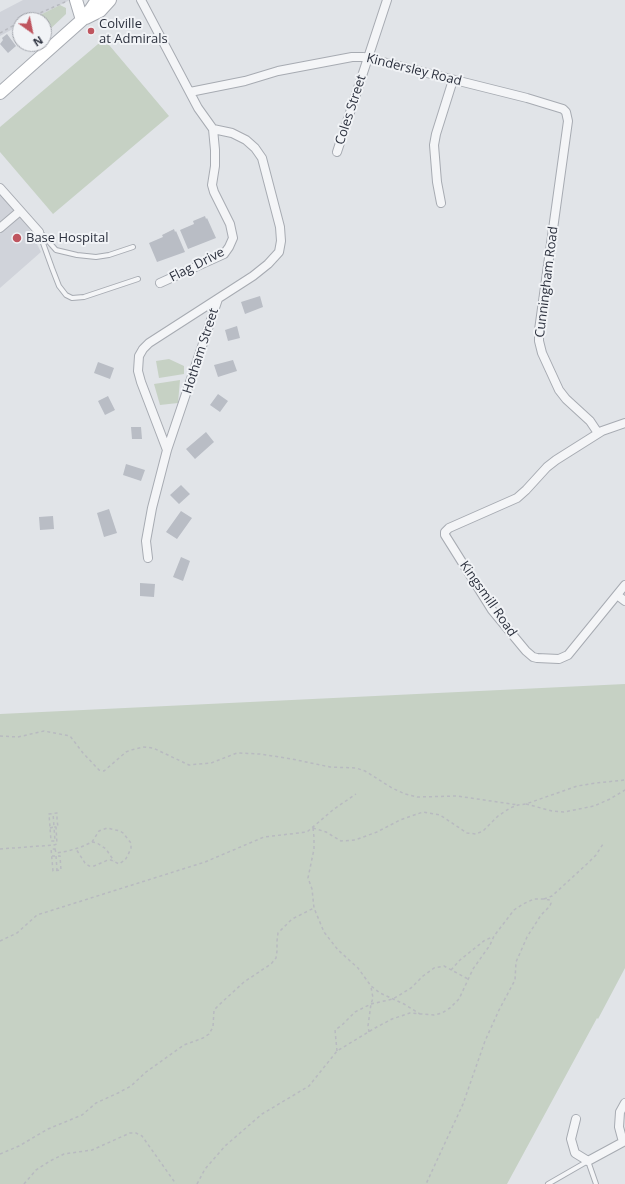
<!DOCTYPE html>
<style>
body{margin:0}
#map{position:relative;width:625px;height:1184px;overflow:hidden;background:#e1e4e8;font-family:"Open Sans",sans-serif}
canvas{display:block}
.north{position:absolute;left:12px;top:12px;width:40px;height:40px;box-sizing:border-box;background:#f1f3f6;border:1px solid #a2a5ac;border-radius:50%;rotate:147deg;font-size:11px;font-weight:700;line-height:16px;text-align:center;color:#2c313e}
.north::after{content:'';display:block;margin:auto;width:14px;height:18px;background:#bf555f;clip-path:polygon(50% 0,100% 100%,50% 72%,0 100%)}
</style>
<div id="map">
<canvas width="625" height="1184"></canvas>
<div class="north">N</div>
</div>
<script>
const c = document.querySelector('canvas').getContext('2d');
c.lineJoin = 'round';
function fill(path, color) {
  c.fillStyle = color;
  c.fill(path, 'evenodd');
}
function poly(rows) {
  const path = new Path2D();
  for (const r of rows) {
    path.moveTo(r[0], r[1]);
    for (let i = 2; i < r.length; i += 2) path.lineTo(r[i], r[i + 1]);
  }
  return path;
}
function trace(path, color, width, dash) {
  c.strokeStyle = color;
  c.lineWidth = width;
  c.lineCap = dash ? 'butt' : 'round';
  c.setLineDash(dash || []);
  c.stroke(path);
}
function drawText(font, color, halo, rows, align = 'center') {
  c.font = font + ' "Open Sans",sans-serif';
  c.lineWidth = 4;
  c.setLineDash([]);
  c.textBaseline = 'middle';
  c.strokeStyle = halo;
  c.fillStyle = color;
  for (const [text, x, y, turn = 0] of rows) {
    c.save();
    c.translate(x, y);
    c.rotate((+turn || 0) * Math.PI / 180);
    c.textAlign = isNaN(turn) ? turn : align;
    if (halo) c.strokeText(text, 0, 0);
    c.fillText(text, 0, 0);
    c.restore();
  }
}
fill(poly([
 [23,0,70,0,30,20,20,20,20,25,0,36,0,12],
 [0,194,27,224,41,252,0,288]
]), '#d0d3da');
fill(poly([
 [60,5,66,8,66,14,47,32,44,29,44,20,36,20,34,18],
 [104,39,169,116,53,214,0,152,0,127],
 [169,359,184,366,184,374,159,378,156,361],
 [180,380,178,403,160,405,154,384],
 [625,684,625,968,598,1019,597,1018,507,1184,0,1184,0,714]
]), '#c6d1c4');
fill(poly([
 [20,25,20,37,14,30],
 [7,34,16,46,8,53,0,44,3,40,2,38],
 [205,216,206,219,207,218,216,238,188,249,180,230,194,224,193,221],
 [174,229,175,232,176,231,185,252,157,262,149,243,163,237,162,235],
 [260,296,263,307,245,314,241,302],
 [237,326,240,338,228,341,225,330],
 [233,360,237,371,218,377,214,365],
 [98,362,114,368,110,379,94,373],
 [218,394,228,401,220,412,210,405],
 [108,396,115,410,105,415,98,401],
 [131,427,141,427,142,439,132,439],
 [206,432,214,442,195,459,186,449],
 [126,464,145,470,141,481,123,475],
 [181,485,190,494,179,504,170,495],
 [109,509,117,533,104,537,97,513],
 [181,511,192,518,177,539,166,532],
 [53,516,54,529,40,530,39,517],
 [181,557,190,561,183,581,173,577],
 [140,583,155,584,154,597,140,596]
]), '#b9bdc5');
const lane = poly([
 [39,232,52,268,59,286,66,295,72,298,84,297,138,279],
 [41,233,56,250,77,255,96,257,109,255,133,247],
 [548,1184,588,1161,596,1184]
]);
const street = poly([
 [141,0,198,108,213,129],
 [190,92,245,81,278,71,352,57,363,57,527,98,563,109,566,112,568,121,539,330,539,341,542,353,559,390,566,399,590,421,598,433],
 [337,152,387,0],
 [0,188,39,232],
 [441,203,437,182,434,145,436,134,453,80],
 [0,228,20,211],
 [160,283,224,254,229,247,233,238,230,224,214,192,212,185,215,166,215,150,213,129],
 [625,423,602,431,556,460,547,467,526,490,517,498,449,528,445,532,445,535,492,610,526,651,533,657,537,658,559,659,568,655,625,585],
 [167,450,141,382,138,371,139,356,143,349,149,343,253,276,268,264,279,252,281,241,280,227,262,158,255,148,246,140,232,133,213,129],
 [148,558,146,541,152,508,167,450,218,299],
 [617,595,625,601],
 [576,1119,571,1139,575,1153,588,1161,625,1141],
 [623,1142,619,1127,620,1112,625,1103]
]);
const secondary = poly([
 [76,0,82,20],
 [86,18,100,11,110,0],
 [0,93,82,20,91,9,97,0]
]);
trace(lane, '#a7abb2', 6);
trace(street, '#a7abb2', 10);
trace(secondary, '#a7abb2', 14);
trace(poly([
 [24,20,65,2,66,2],
 [0,33,20,22],
 [0,736,18,737,44,731,70,736,83,753,99,770,104,771,126,752,131,750,143,747,153,748,189,765,211,763,237,753,260,754,292,759,330,767,356,768,365,771,392,788,405,794,417,797,457,796,518,805],
 [526,804,552,811,564,812,594,806,610,799,625,790],
 [50,828,54,827,53,813],
 [313,828,326,832,341,841,355,840,377,832,400,820,423,812,440,815,467,833,476,834,483,831,498,816,510,808,518,805,526,804,577,786,596,783,625,780],
 [313,828,314,837,314,849,308,878,312,889,314,908,324,932,338,950,358,968,371,986,380,993,404,1004,420,1014],
 [92,842,97,843,106,849,114,861],
 [0,849,54,845],
 [55,849,56,853,68,851,81,847,92,842,99,831,107,828,120,831,123,833,131,843,131,848,128,855,125,860,119,864,111,860,108,860,94,866,89,866,85,863,76,849],
 [52,856,60,856,61,870,53,871,51,849,55,849,54,845,57,844,56,827,58,827,57,820,57,813,49,814,51,841,55,841,54,827,56,827],
 [56,856,57,870],
 [544,899,552,896,588,863,596,855,603,844],
 [0,941,17,933,37,915,205,862,264,837,307,832,334,809,356,794],
 [451,970,460,960,485,940,493,937],
 [369,1032,368,1026,371,1004,373,998,371,987],
 [337,1051,335,1030,342,1025,355,1012,371,1004,393,999,411,988,423,976,434,968,444,966,468,979],
 [0,1154,19,1146,48,1129,82,1115,96,1103,118,1093,131,1086,146,1072,184,1045,203,1038,209,1034,213,1027,214,1010,220,1004,244,982,271,964,276,958,277,951,277,941,278,933,292,919,314,908],
 [24,1184,36,1170,50,1161,64,1154,92,1150,130,1133,136,1133,142,1136,176,1184],
 [197,1184,205,1169,225,1146,262,1114,309,1086,337,1051,375,1028,392,1019,410,1013,434,1015,442,1013,450,1008,459,999,473,969,490,945,494,936,514,910,523,904,534,899,544,899,550,900,551,903,550,906,541,915,527,937,520,953,516,962,515,980,499,1010,485,1041,463,1104,426,1184]
]), '#b8bac0', 1.5, [3, 3]);
trace(lane, '#f4f5f7', 4);
trace(street, '#f4f5f7', 8);
trace(secondary, '#fff', 12);
for (const [x, y, r, color] of [
 [91,31,4,"#bf555f"],
 [17,238,5,"#bf555f"]
]) {
  const dot = new Path2D();
  dot.arc(x, y, r, 0, 2 * Math.PI);
  c.fillStyle = color;
  c.fill(dot);
  trace(dot, '#f1f3f6', 1.5);
}
drawText('13px', '#2c313e', '#f1f3f6', [
 ["Colville",99,24],
 ["at Admirals",99,39],
 ["Base Hospital",26,238]
], 'left');
drawText('13px', '#2c313e', '#f1f3f6', [
 ["Kindersley Road",414,70,14],
 ["Coles Street",351,110,-72],
 ["Flag Drive",197,265,-27],
 ["Cunningham Road",547,282,-83],
 ["Hotham Street",201,351,-72],
 ["Kingsmill Road",488,599,55]
]);
</script>
